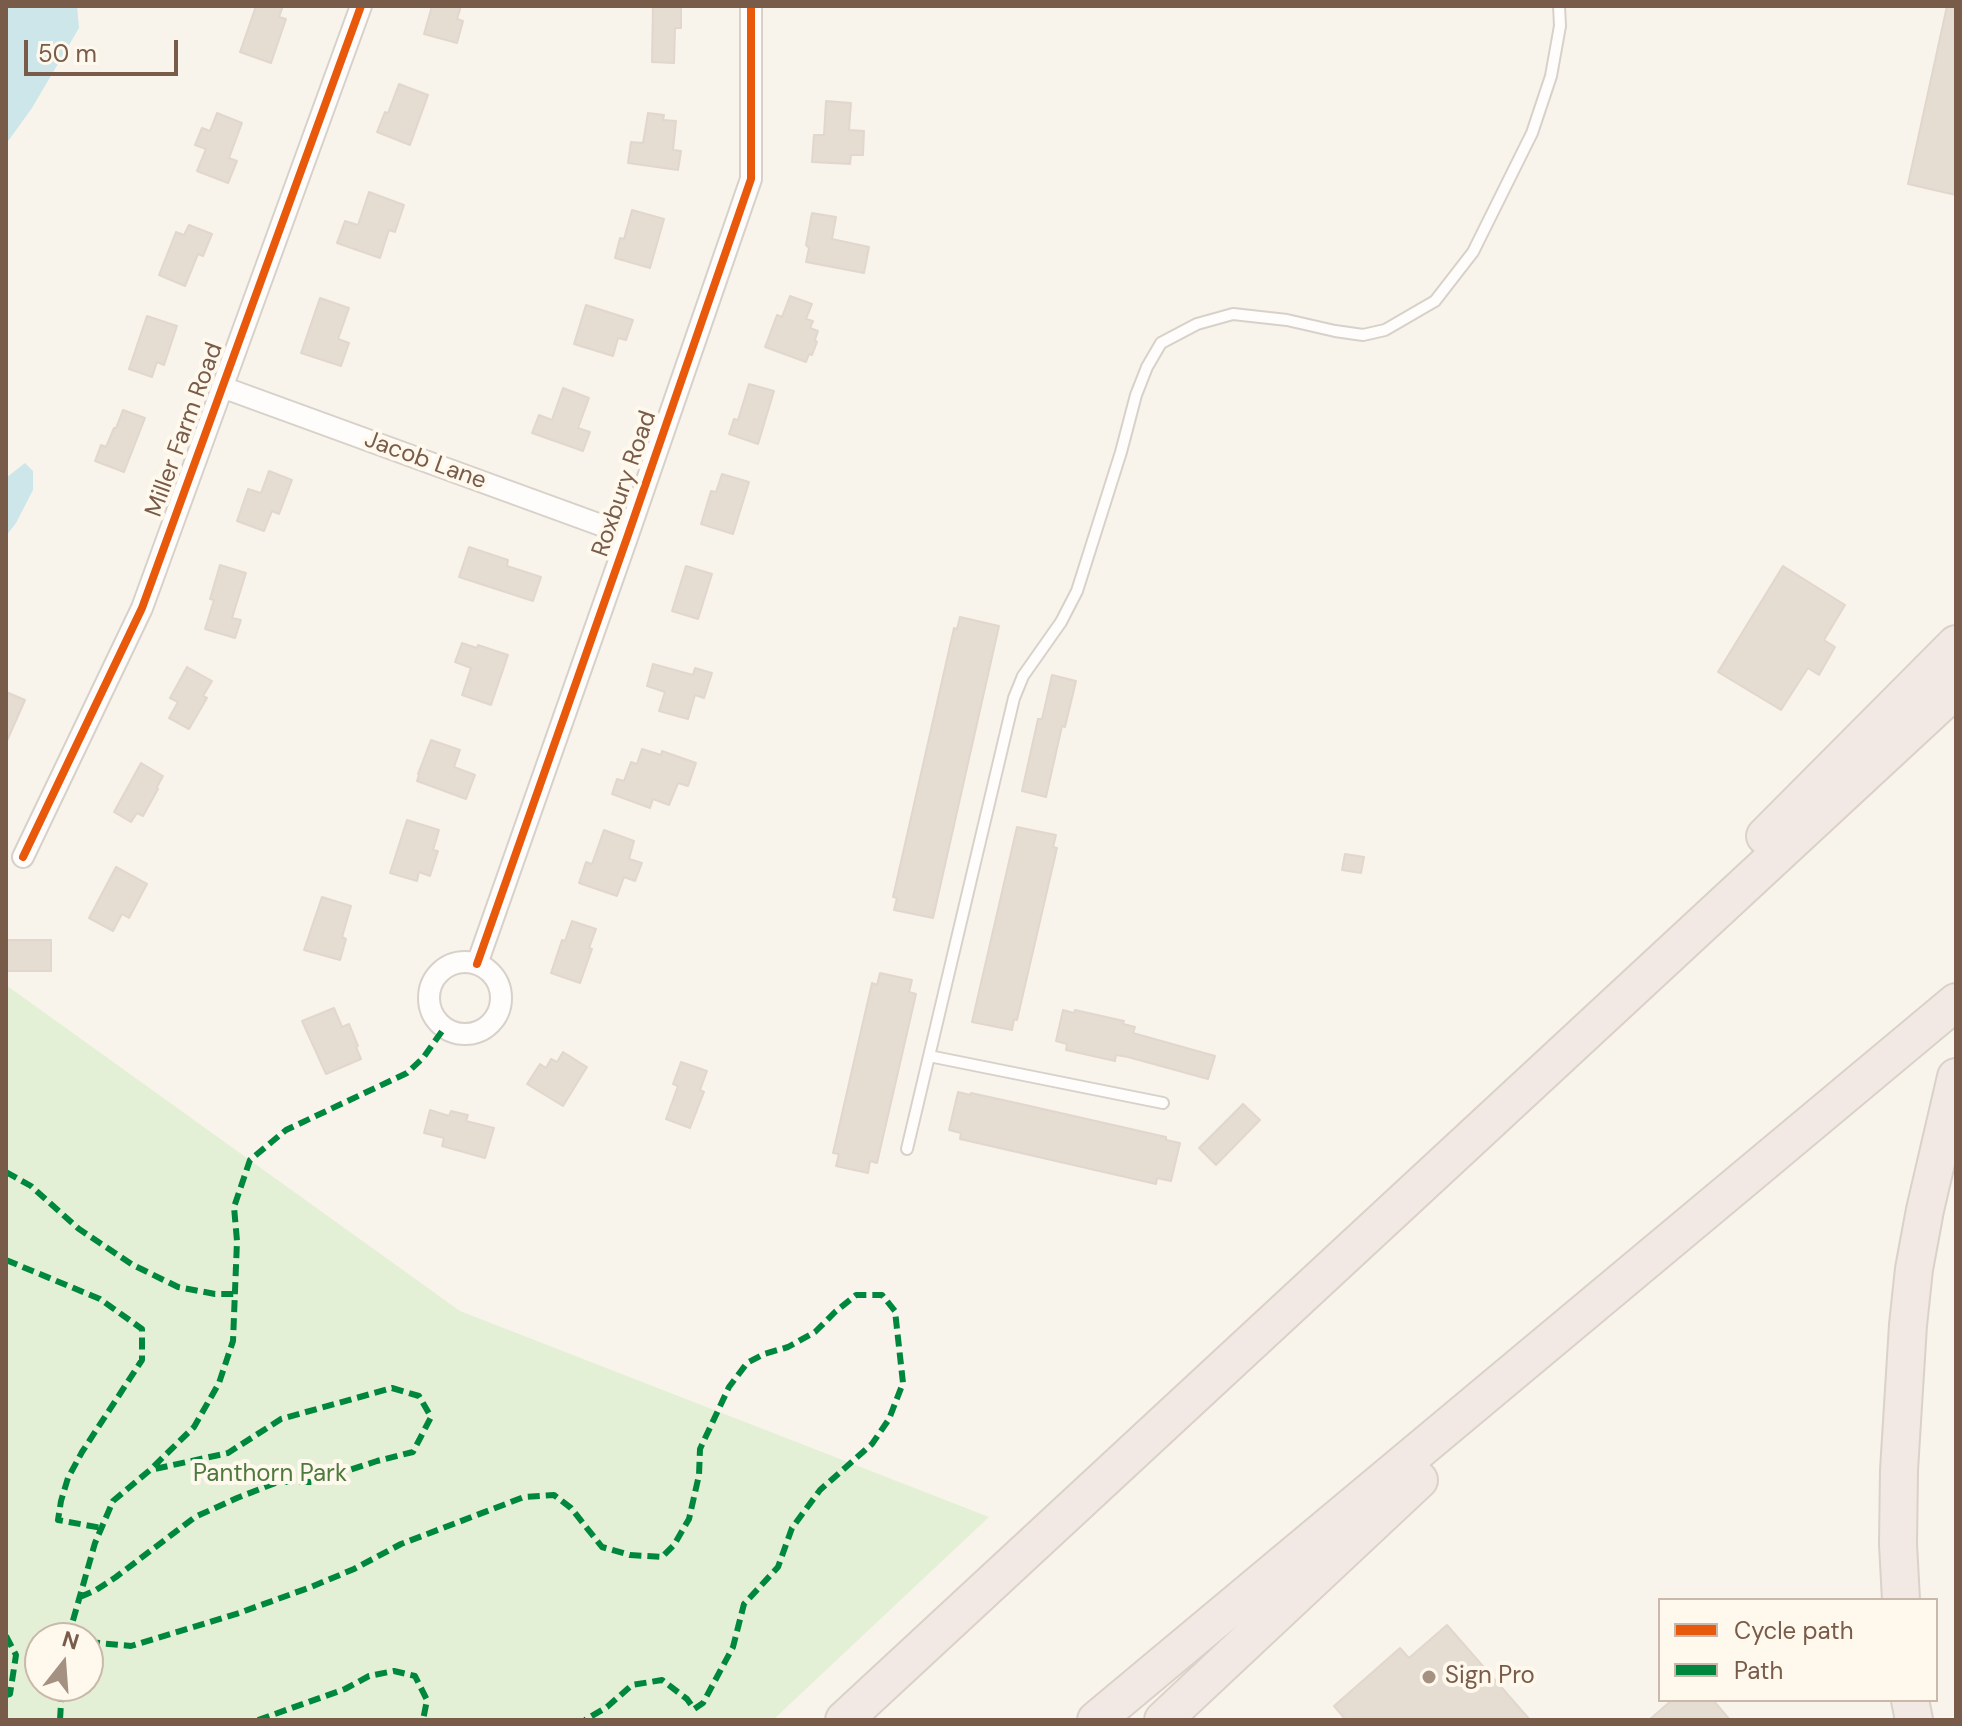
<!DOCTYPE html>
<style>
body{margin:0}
#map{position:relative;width:1962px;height:1726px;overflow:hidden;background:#f8f4eb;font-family:"DM Sans",sans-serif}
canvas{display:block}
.frame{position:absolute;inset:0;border:8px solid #785b49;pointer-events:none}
.legend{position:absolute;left:1658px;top:1598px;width:280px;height:104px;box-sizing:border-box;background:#fff8ed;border:2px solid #c9b9ab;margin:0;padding:10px 14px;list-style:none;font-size:24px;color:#785b49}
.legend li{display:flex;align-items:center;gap:16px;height:40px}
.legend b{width:40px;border:2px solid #c9b9ab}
.north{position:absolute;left:24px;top:1622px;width:80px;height:80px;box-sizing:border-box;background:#fff8ed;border:2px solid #c9b9ab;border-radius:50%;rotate:17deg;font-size:22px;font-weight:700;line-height:32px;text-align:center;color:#785b49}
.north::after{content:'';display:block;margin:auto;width:28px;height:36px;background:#a59182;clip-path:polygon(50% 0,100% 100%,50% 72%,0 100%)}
.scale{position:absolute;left:24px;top:40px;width:154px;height:36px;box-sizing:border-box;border:4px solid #785b49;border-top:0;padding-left:10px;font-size:24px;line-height:28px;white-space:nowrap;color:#785b49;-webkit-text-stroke:6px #fff8ed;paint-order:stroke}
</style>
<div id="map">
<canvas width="1962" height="1726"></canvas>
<div class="frame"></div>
<ul class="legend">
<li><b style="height:10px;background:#e8590c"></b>Cycle path</li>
<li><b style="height:10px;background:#00873e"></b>Path</li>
</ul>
<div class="north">N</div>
<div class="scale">50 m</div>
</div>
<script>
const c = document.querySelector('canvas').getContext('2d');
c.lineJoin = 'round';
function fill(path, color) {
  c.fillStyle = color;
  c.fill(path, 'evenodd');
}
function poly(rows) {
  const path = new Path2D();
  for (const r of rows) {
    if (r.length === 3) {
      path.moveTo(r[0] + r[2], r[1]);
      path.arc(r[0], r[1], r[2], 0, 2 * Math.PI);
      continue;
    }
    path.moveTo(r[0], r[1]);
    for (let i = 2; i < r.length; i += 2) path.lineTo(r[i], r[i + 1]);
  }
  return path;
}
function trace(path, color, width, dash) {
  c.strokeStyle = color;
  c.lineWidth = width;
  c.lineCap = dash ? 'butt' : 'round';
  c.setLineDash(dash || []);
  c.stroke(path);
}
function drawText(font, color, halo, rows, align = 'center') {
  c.font = font + ' "DM Sans",sans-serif';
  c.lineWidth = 8;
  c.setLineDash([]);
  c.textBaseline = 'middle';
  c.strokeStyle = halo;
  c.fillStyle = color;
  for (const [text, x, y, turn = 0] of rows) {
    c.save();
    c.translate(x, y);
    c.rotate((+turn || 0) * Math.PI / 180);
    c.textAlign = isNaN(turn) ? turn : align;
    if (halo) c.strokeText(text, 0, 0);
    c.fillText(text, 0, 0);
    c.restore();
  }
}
fill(poly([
 [6,985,460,1311,989,1517,773,1720,6,1720],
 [40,1638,88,1638,88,1686,40,1686]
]), '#e4f0d5');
fill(poly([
 [6,6,77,6,79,28,32,108,6,144],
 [25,463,33,471,33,490,16,523,6,536,6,478]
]), '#cce6e9');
const building = poly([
 [256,6,283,6,279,17,286,19,271,63,240,52,256,6],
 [432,6,461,6,457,19,463,21,457,43,424,34,432,6],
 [653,6,681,6,681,28,675,28,674,63,652,62,653,6],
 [1947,6,1956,6,1956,195,1908,184,1947,6],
 [399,84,428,95,410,145,377,132,385,112,388,113,399,84],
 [826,101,851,103,849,130,864,131,863,155,851,155,850,164,812,162,814,135,824,135,826,101],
 [217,113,242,123,229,158,237,161,228,183,197,171,206,149,195,145,202,128,210,131,217,113],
 [648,113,664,115,663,120,676,121,673,150,681,151,678,170,628,163,631,142,643,143,648,113],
 [369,192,404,205,395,232,389,230,380,258,337,243,345,221,358,225,369,192],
 [632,210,664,219,650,268,615,258,620,238,624,239,632,210],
 [812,213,836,217,832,239,869,247,864,273,806,262,809,248,806,245,812,213],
 [189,225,212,234,203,256,198,254,185,286,159,275,176,232,184,235,189,225],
 [790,296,812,304,806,319,813,321,810,328,818,331,815,340,817,342,812,355,809,354,806,362,765,347,777,315,782,317,790,296],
 [320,298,349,308,338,339,349,343,341,366,301,353,320,298],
 [586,305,633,320,626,340,618,338,613,356,574,344,586,305],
 [147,316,177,326,164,365,157,362,152,377,129,369,147,316],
 [749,384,774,391,758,444,729,434,734,419,738,420,749,384],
 [563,388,589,398,578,428,590,432,583,451,532,433,539,415,552,420,563,388],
 [123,410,145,418,124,472,95,461,101,445,106,447,114,428,116,428,123,410],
 [269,471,292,480,279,514,272,511,264,531,237,521,248,489,261,493,269,471],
 [722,474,749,482,733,534,701,524,711,491,716,492,722,474],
 [469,547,508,560,507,566,541,577,533,601,459,577,469,547],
 [220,565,246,573,232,618,241,620,235,638,205,629,214,600,210,599,220,565],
 [686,566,712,574,698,619,672,611,686,566],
 [1783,566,1845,605,1824,640,1835,647,1819,675,1808,668,1781,710,1718,672,1783,566],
 [960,617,999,626,933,918,894,910,897,898,893,897,954,628,957,629,960,617],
 [462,643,477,648,478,645,508,655,491,705,462,695,471,668,455,662,462,643],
 [653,664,693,675,695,668,712,673,704,698,695,695,688,719,659,711,665,692,647,686,653,664],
 [187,667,212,681,203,696,207,698,189,729,169,718,178,702,170,698,187,667],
 [1052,675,1076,681,1065,727,1062,726,1046,797,1022,791,1038,719,1042,719,1052,675],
 [6,692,25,700,6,743,6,692],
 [431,740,460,750,454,767,475,775,466,799,417,781,419,775,418,774,431,740],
 [642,749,661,755,662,751,696,763,688,786,678,783,669,805,653,799,650,808,612,794,617,779,624,781,631,762,637,764,642,749],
 [141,763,163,776,157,787,158,789,143,816,137,813,131,822,114,812,141,763],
 [407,820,439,830,433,850,438,851,430,876,419,872,417,881,390,873,407,820],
 [1017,827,1056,835,1053,847,1057,848,1017,1020,1014,1019,1012,1030,972,1022,1017,827],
 [604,830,634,841,629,859,642,863,635,881,624,877,617,896,579,883,586,862,592,864,604,830],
 [1345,854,1364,857,1361,873,1342,870,1345,854],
 [116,867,147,884,129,918,122,914,113,931,89,918,116,867],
 [322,897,351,906,342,937,346,939,340,960,304,950,322,897],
 [572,921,596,929,589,948,592,949,580,983,551,973,562,940,565,941,572,921],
 [6,940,51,940,51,971,6,971,6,940],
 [880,973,912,980,909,992,916,994,877,1163,870,1161,868,1173,836,1166,839,1154,833,1153,872,983,877,985,880,973],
 [334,1008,342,1027,349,1024,358,1046,356,1047,361,1059,326,1074,302,1021,334,1008],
 [1063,1010,1074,1013,1075,1010,1124,1021,1123,1024,1135,1027,1133,1033,1215,1056,1208,1079,1128,1057,1116,1055,1115,1061,1066,1050,1067,1044,1056,1041,1063,1010],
 [563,1052,587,1067,563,1106,527,1084,540,1064,546,1068,551,1059,557,1062,563,1052],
 [681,1062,707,1071,700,1090,704,1092,690,1128,666,1119,678,1086,673,1084,681,1062],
 [958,1092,970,1095,971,1093,1021,1104,1166,1137,1166,1140,1180,1143,1171,1181,1157,1178,1156,1184,960,1139,961,1133,949,1130,958,1092],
 [1243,1104,1260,1120,1216,1165,1199,1148,1243,1104],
 [430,1110,449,1116,451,1111,468,1115,466,1121,494,1128,485,1158,442,1146,444,1138,424,1133,430,1110],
 [1447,1625,1530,1720,1346,1720,1334,1706,1400,1648,1409,1658,1447,1625],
 [1672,1700,1713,1700,1730,1720,1649,1720,1672,1700]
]);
fill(building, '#e5dcd2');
trace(building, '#e1d7cd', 2);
const service = poly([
 [929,1056,1163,1103],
 [907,1149,1014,698,1023,676,1061,622,1077,591,1121,452,1136,395,1147,367,1161,343,1197,324,1233,314,1287,320,1335,331,1363,335,1385,330,1435,301,1473,252,1532,133,1551,76,1560,26,1559,6]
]);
const minor = poly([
 [222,387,628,535],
 [23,857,142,608,361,6],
 [465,998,36],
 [477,964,628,535,751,179,751,6]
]);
const motorway = poly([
 [1765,836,1956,644],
 [1901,1600,1898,1544,1899,1470,1908,1325,1914,1269,1925,1210,1956,1077],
 [1910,1700,1914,1720],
 [844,1720,1956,689],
 [1096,1720,1956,1002],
 [1163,1720,1419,1480]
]);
trace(service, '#d7d1c9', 14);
trace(minor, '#d7d1c9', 24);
trace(motorway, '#dad1c9', 40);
trace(service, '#fefdfc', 10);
trace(minor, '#fefdfc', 20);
trace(motorway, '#f2e9e4', 36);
trace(poly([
 [6,1172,31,1186,79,1229,133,1265,178,1287,215,1294,235,1294],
 [6,1260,100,1299,142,1329,142,1360,82,1452,68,1478,61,1501,58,1520,102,1528],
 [80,1597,96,1590,116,1577,195,1517,237,1498,278,1482,313,1482,377,1461,413,1452,431,1417,419,1396,392,1388,281,1419,228,1453,150,1470],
 [6,1636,16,1655,10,1694,6,1695],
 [68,1638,95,1543,113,1501,150,1470,194,1427,219,1383,233,1341,237,1241,234,1207,250,1160,286,1130,407,1073,423,1058,445,1027],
 [88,1642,131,1646,239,1613,311,1587,354,1569,401,1544,524,1497,554,1495,571,1508,602,1547,630,1555,662,1557,674,1545,689,1519,699,1475,700,1449,729,1387,747,1363,764,1354,788,1347,815,1332,835,1312,856,1295,882,1295,895,1311,903,1383,889,1419,872,1444,820,1490,792,1528,778,1567,744,1604,733,1647,703,1703,694,1709,687,1699,662,1680,632,1685,607,1707,585,1720],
 [60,1720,62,1686],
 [258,1720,345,1689,369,1676,394,1671,415,1676,427,1700,423,1720]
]), '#00873e', 6, [12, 6]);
trace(poly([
 [23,857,142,608,361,6],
 [477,964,628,535,751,179,751,6]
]), '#e8590c', 8);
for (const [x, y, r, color] of [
 [1429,1677,8,"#a59182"]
]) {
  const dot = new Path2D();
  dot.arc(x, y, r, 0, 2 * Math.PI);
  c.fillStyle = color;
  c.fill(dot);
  trace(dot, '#fff8ed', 3);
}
drawText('24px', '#785b49', '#fff8ed', [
 ["Miller Farm Road",185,430,-70],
 ["Jacob Lane",425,461,20],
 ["Roxbury Road",625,484,-71]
]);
drawText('24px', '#4d793d', '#fff8ed', [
 ["Panthorn Park",270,1475]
]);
drawText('24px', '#785b49', '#fff8ed', [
 ["Sign Pro",1445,1677]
], 'left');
</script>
